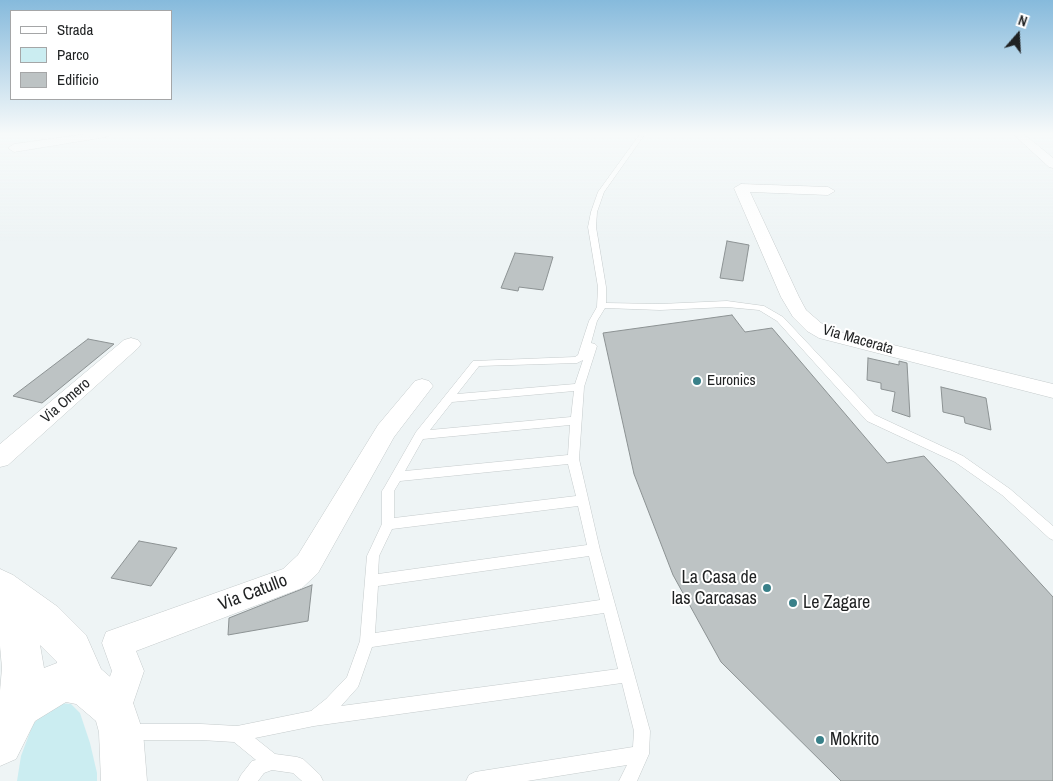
<!DOCTYPE html>
<style>
body{margin:0}
#map{position:relative;width:1053px;height:781px;overflow:hidden;background:#eef4f5;font-family:"Archivo Narrow",sans-serif}
canvas{display:block}
.legend{position:absolute;left:10px;top:10px;width:162px;height:90px;box-sizing:border-box;background:#fff;border:1px solid #a5a6a7;margin:0;padding:6px 9px;list-style:none;font-size:15px;color:#1f2122}
.legend li{display:flex;align-items:center;gap:10px;height:25px}
.legend b{width:25px;border:1px solid #a5a6a7}
.north{position:absolute;left:993px;top:10px;width:50px;height:50px;-webkit-text-stroke:4px #fff;paint-order:stroke;rotate:19deg;font-size:14px;font-weight:700;line-height:20px;text-align:center;color:#1f2122}
.north::after{content:'';display:block;margin:auto;width:18px;height:22px;background:#1f2122;clip-path:polygon(50% 0,100% 100%,50% 72%,0 100%)}
</style>
<div id="map">
<canvas width="1053" height="781"></canvas>
<ul class="legend">
<li><b style="height:6px;background:#fff"></b>Strada</li>
<li><b style="height:14px;background:#cbedf1"></b>Parco</li>
<li><b style="height:14px;background:#bdc3c4"></b>Edificio</li>
</ul>
<div class="north">N</div>
</div>
<script>
const c = document.querySelector('canvas').getContext('2d');
c.lineJoin = 'round';
function fill(path, color) {
  c.fillStyle = color;
  c.fill(path, 'evenodd');
}
function poly(rows) {
  const path = new Path2D();
  for (const r of rows) {
    path.moveTo(r[0], r[1]);
    for (let i = 2; i < r.length; i += 2) path.lineTo(r[i], r[i + 1]);
  }
  return path;
}
function trace(path, color, width, dash) {
  c.strokeStyle = color;
  c.lineWidth = width;
  c.lineCap = dash ? 'butt' : 'round';
  c.setLineDash(dash || []);
  c.stroke(path);
}
function drawText(font, color, halo, rows, align = 'center') {
  c.font = font + ' "Archivo Narrow",sans-serif';
  c.lineWidth = 4;
  c.setLineDash([]);
  c.textBaseline = 'middle';
  c.strokeStyle = halo;
  c.fillStyle = color;
  for (const [text, x, y, turn = 0] of rows) {
    c.save();
    c.translate(x, y);
    c.rotate((+turn || 0) * Math.PI / 180);
    c.textAlign = isNaN(turn) ? turn : align;
    if (halo) c.strokeText(text, 0, 0);
    c.fillText(text, 0, 0);
    c.restore();
  }
}
fill(poly([
 [59,703,71,704,80,713,90,743,97,773,97,781,17,781,21,756,33,724,48,709]
]), '#cbedf1');
const building = poly([
 [727,241,749,245,743,281,720,278,727,241],
 [515,253,553,257,543,290,519,287,518,291,501,288,515,253],
 [732,315,745,332,772,328,887,463,924,456,1053,597,1053,781,841,781,721,662,673,575,634,474,603,333,732,315],
 [88,339,114,344,42,403,13,396,88,339],
 [868,358,899,365,899,361,907,363,910,417,892,411,895,392,881,389,881,383,867,380,868,358],
 [941,387,986,398,991,430,965,423,964,417,943,412,941,387],
 [139,541,177,548,151,586,111,578,139,541],
 [312,585,308,621,228,635,229,618,312,585]
]);
fill(building, '#bdc3c4');
trace(building, '#8c9293', 1);
const lane = poly([
 [640,134,645,134,604,192,597,212,596,227,606,287,606,303,660,304,727,301,764,306,783,317,875,415,963,456,1010,489,1053,526,1053,540,1049,538,1002,495,955,462,867,421,777,321,759,310,727,307,660,310,605,308,597,321,591,343,595,344,597,346,584,387,579,459,600,550,650,731,649,754,637,781,619,781,627,765,527,781,466,781,469,775,475,772,633,747,634,731,622,683,314,726,255,738,275,754,297,757,303,759,320,775,323,781,302,781,293,773,272,770,264,773,258,781,238,781,241,775,252,761,256,760,234,742,201,740,131,740,125,738,123,732,125,726,131,724,201,724,237,726,311,711,326,699,347,677,360,641,367,556,382,524,382,491,384,488,416,432,473,361,575,357,578,355,589,321,597,307,598,287,588,227,591,212,598,192,640,134],
 [583,360,575,384,457,394,479,366,577,363,583,360],
 [574,391,571,417,430,430,452,402,574,391],
 [570,425,568,455,405,471,423,439,570,425],
 [568,464,576,496,394,518,394,491,400,481,568,464],
 [578,506,587,545,378,574,379,556,392,529,578,506],
 [589,556,600,600,375,633,378,586,589,556],
 [604,613,618,669,341,706,358,687,372,647,604,613]
]);
const street = poly([
 [86,134,112,134,106,137,14,152,8,148,14,144,86,134],
 [1013,134,1024,134,1053,158,1053,168,1049,167,1013,134],
 [741,184,828,187,835,191,828,195,750,192,799,297,806,310,821,323,832,330,1053,384,1053,398,819,338,807,331,793,317,781,297,734,188,741,184],
 [131,338,138,340,141,344,138,348,8,465,0,467,0,444,124,340,131,338],
 [422,379,429,381,433,386,394,437,318,573,302,588,136,651,144,671,127,721,115,726,103,721,98,709,112,671,102,643,106,632,283,569,298,555,378,425,415,381,422,379]
]);
const secondary = poly([
 [0,569,13,575,58,607,86,635,101,669,130,694,143,732,147,781,101,781,99,732,96,721,76,704,66,702,35,721,16,759,0,766,0,691,2,668,0,646,0,569],
 [40,645,57,662,57,663,44,668,40,645]
]);
trace(lane, '#c5cbcc', 1);
trace(street, '#c5cbcc', 1);
trace(secondary, '#c5cbcc', 1);
fill(lane, '#fff');
fill(street, '#fff');
fill(secondary, '#fff');
const sky = c.createLinearGradient(0, 0, 0, 243);
sky.addColorStop(0, '#86badc');
sky.addColorStop(0.55, '#f7fafa');
sky.addColorStop(1, '#f7fafa00');
c.fillStyle = sky;
c.fillRect(0, 0, 1053, 243);
for (const [x, y, r, color] of [
 [697,381,5,"#398089"],
 [767,588,5,"#398089"],
 [793,603,5,"#398089"],
 [820,740,5,"#398089"]
]) {
  const dot = new Path2D();
  dot.arc(x, y, r, 0, 2 * Math.PI);
  c.fillStyle = color;
  c.fill(dot);
  trace(dot, '#fff', 2);
}
drawText('15px', '#1f2122', '#fff', [
 ["Via Macerata",858,340,16],
 ["Via Omero",66,401,-41]
]);
drawText('15px', '#1f2122', '#fff', [
 ["Euronics",707,381]
], 'left');
drawText('18px', '#1f2122', '#fff', [
 ["La Casa de",757,578,"right"],
 ["las Carcasas",757,599,"right"],
 ["Le Zagare",803,603],
 ["Mokrito",830,740]
], 'left');
drawText('18px', '#1f2122', '#fff', [
 ["Via Catullo",253,593,-21]
]);
</script>
